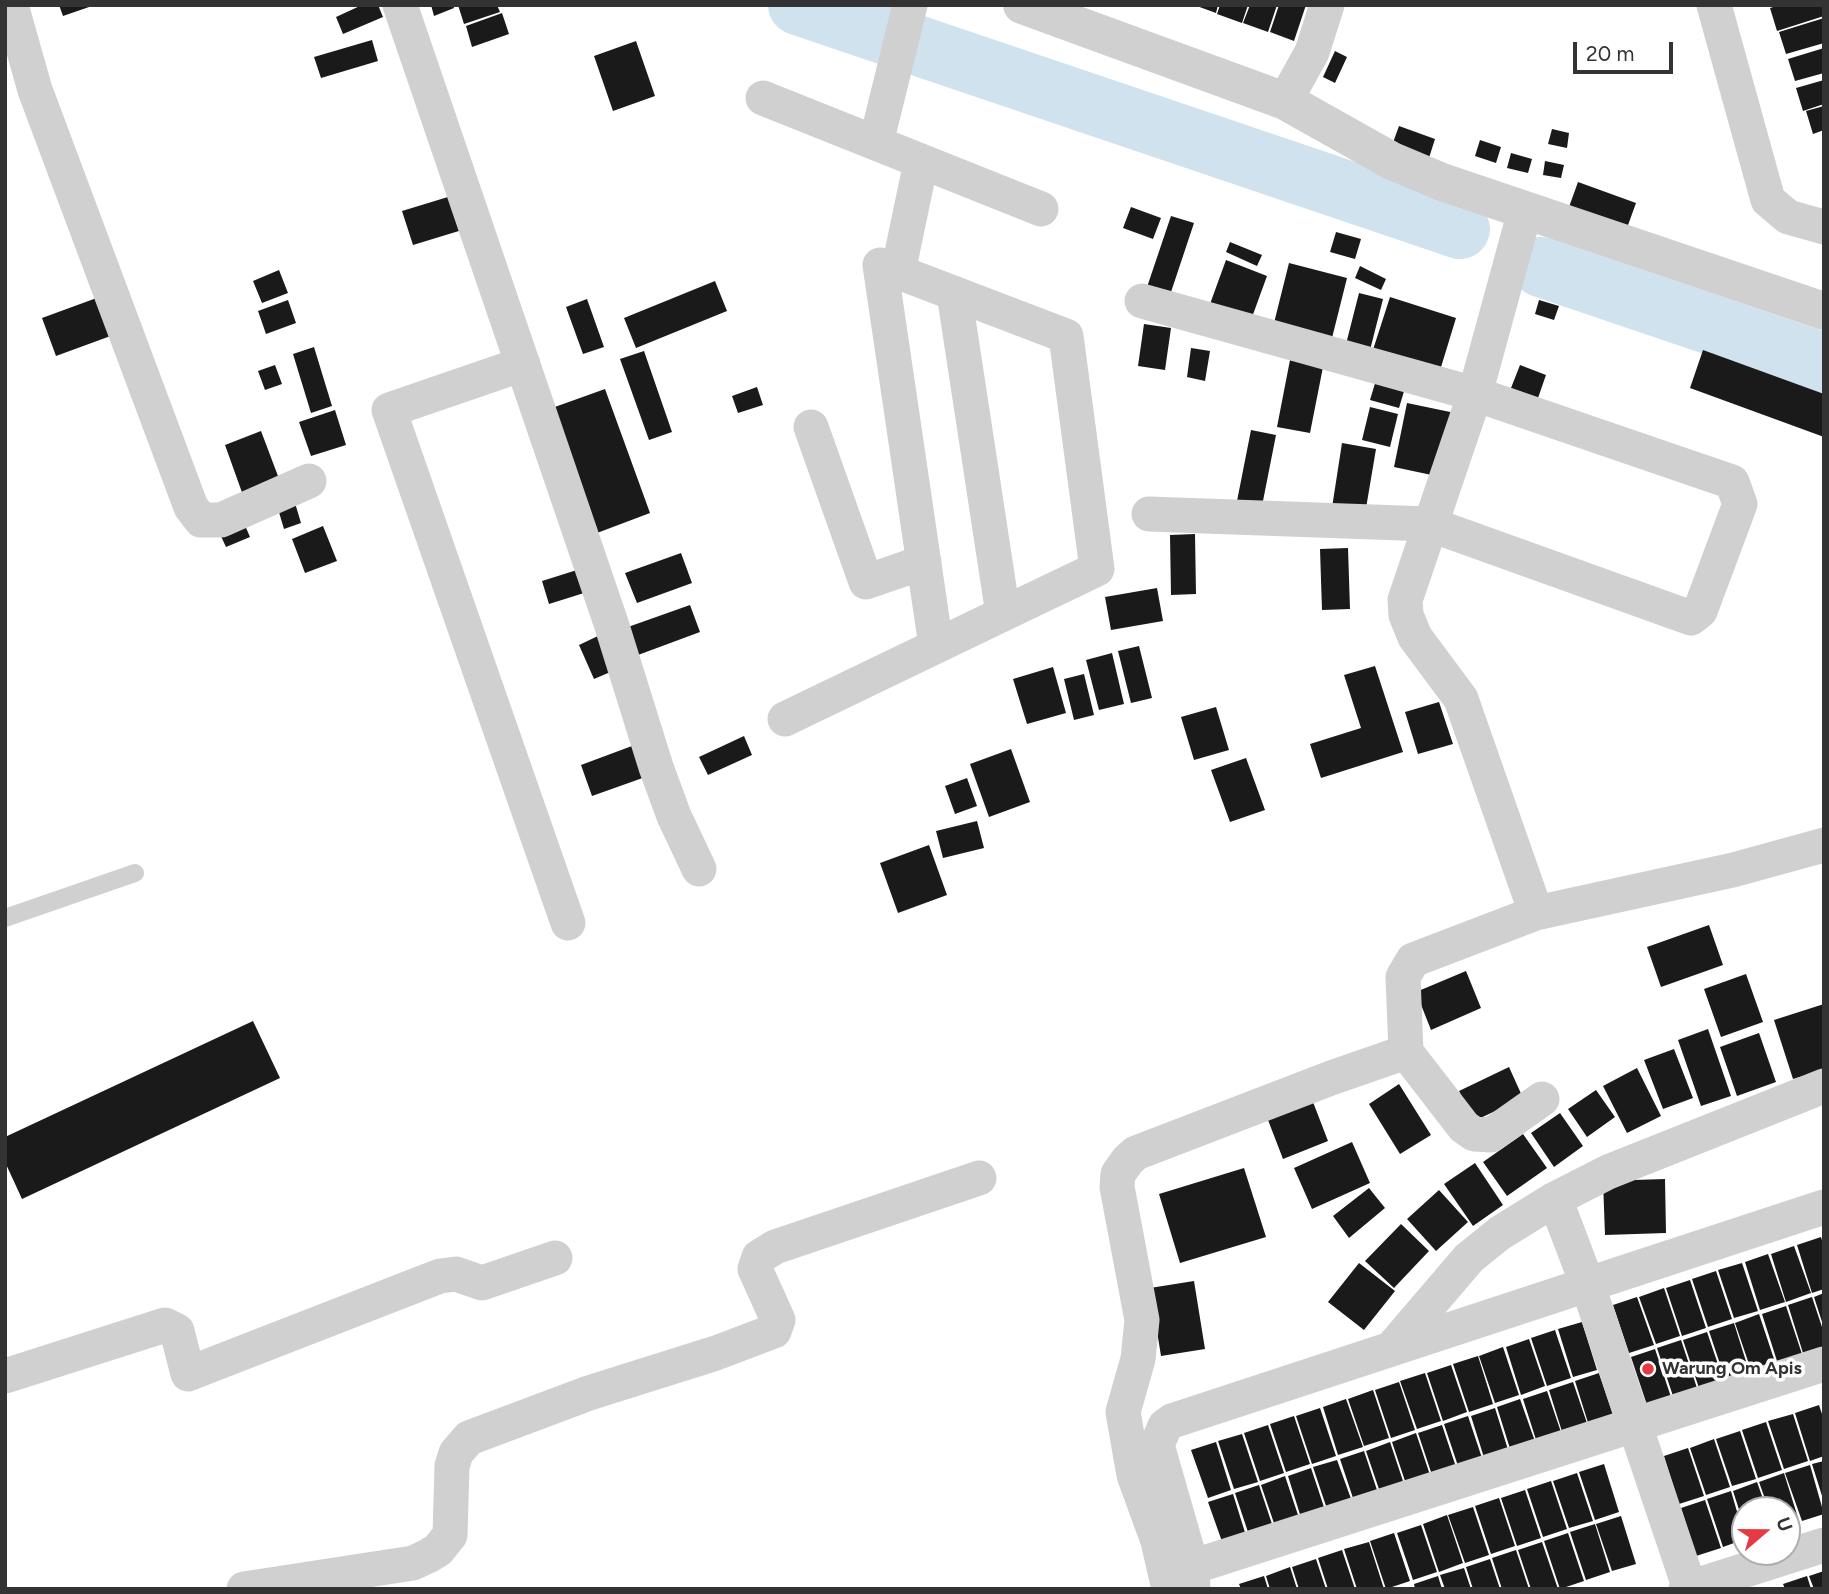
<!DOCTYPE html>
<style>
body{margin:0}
#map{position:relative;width:1829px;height:1594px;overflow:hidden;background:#fff;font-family:Figtree,sans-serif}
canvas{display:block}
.frame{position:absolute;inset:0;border:7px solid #333;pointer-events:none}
.north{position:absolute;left:1731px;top:1496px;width:70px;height:70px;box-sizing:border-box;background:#fff;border:2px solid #adadad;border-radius:50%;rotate:70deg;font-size:19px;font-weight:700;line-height:28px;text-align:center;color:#333}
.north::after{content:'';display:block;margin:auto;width:24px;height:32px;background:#e63946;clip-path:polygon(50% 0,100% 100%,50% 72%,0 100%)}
.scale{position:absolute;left:1573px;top:42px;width:100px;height:32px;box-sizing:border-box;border:4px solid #333;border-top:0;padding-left:9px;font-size:21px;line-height:24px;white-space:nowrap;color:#333;-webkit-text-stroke:5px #fff;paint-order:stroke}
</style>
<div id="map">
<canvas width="1829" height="1594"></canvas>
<div class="frame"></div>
<div class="north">U</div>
<div class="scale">20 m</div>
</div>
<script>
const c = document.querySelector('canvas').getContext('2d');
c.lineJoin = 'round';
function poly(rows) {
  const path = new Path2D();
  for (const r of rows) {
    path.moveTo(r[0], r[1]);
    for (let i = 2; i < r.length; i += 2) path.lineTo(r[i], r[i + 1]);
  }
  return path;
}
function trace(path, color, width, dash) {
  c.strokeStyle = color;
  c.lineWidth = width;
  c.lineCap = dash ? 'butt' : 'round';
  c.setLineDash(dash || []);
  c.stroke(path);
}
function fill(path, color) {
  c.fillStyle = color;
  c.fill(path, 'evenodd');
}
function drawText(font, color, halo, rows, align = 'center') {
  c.font = font + ' Figtree,sans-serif';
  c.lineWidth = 7;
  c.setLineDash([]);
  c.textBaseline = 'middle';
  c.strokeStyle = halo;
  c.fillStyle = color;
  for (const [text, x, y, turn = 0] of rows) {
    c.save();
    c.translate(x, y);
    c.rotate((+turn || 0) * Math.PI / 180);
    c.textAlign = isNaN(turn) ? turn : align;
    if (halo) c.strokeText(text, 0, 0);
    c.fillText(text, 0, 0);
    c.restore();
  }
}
trace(poly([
 [798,5,1460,229],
 [1541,267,1824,363]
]), '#cfe2ee', 60);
fill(poly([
 [59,5,92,5,92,6,63,16],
 [362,5,378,5,383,17,343,34,336,17],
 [431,5,453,5,454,8,434,16],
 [458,5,497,5,500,12,464,24],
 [1194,5,1218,5,1216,13],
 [1220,5,1248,5,1242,23,1217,14],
 [1250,5,1277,5,1268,32,1243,23],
 [1279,5,1306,5,1294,41,1270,32],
 [1780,5,1824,5,1824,16,1777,31,1770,8],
 [502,13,509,34,472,47,466,26],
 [1824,18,1824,43,1786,54,1779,32],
 [372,40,378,61,321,78,314,57],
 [636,41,655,96,613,111,594,56],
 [1824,48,1824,73,1795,81,1788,59],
 [1335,51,1347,57,1335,83,1323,77],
 [1824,80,1824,104,1803,111,1796,88],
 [1824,106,1824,130,1813,134,1806,111],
 [1399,126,1435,139,1428,161,1391,148],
 [1552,129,1569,133,1567,148,1548,144],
 [1480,140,1501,147,1496,163,1475,156],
 [1511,153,1532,159,1528,173,1507,168],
 [1545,161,1564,165,1561,178,1543,175],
 [1578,182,1636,203,1623,239,1565,218],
 [461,193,472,227,413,245,402,211],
 [1131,207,1161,218,1153,239,1123,228],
 [1171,216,1194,223,1169,298,1146,290],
 [1336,232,1361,239,1355,259,1330,252],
 [1230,242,1262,255,1257,266,1226,252],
 [1226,260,1267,276,1251,320,1210,304],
 [1289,263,1347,278,1331,342,1273,327],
 [1360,266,1386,279,1381,290,1355,278],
 [279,270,288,293,262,303,253,281],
 [715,281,727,311,636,348,624,318],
 [1359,293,1383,299,1368,358,1344,352],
 [102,296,116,334,56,356,42,318],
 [1390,297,1456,318,1438,377,1371,356],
 [587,299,604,347,583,354,566,307],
 [288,300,296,323,266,334,258,311],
 [1539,300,1559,306,1554,320,1535,314],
 [1144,324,1171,328,1165,370,1138,366],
 [314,347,332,406,311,413,293,354],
 [1191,348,1210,351,1205,381,1187,377],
 [1703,350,1824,394,1824,437,1690,388],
 [644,351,672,432,649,440,620,359],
 [1290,360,1323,367,1310,433,1277,427],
 [275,365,282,384,265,390,258,371],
 [1520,365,1546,375,1538,398,1511,388],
 [1376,380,1405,388,1399,408,1370,400],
 [757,387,763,405,738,413,732,396],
 [605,389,650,513,597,533,552,408],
 [1407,403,1455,413,1441,477,1394,467],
 [1370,407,1398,414,1390,447,1362,440],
 [335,410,346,445,311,456,299,422],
 [1251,430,1276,435,1262,506,1237,501],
 [261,431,281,484,244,498,225,445],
 [1342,443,1376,449,1364,520,1331,514],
 [295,503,301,523,284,529,278,509],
 [244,523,250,537,226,547,220,534],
 [323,526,337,561,305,573,292,539],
 [1195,534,1196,594,1171,595,1170,535],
 [1348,548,1350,609,1322,610,1320,549],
 [681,553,692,583,637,603,625,573],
 [577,570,584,593,549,604,542,581],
 [1157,588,1163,621,1111,630,1105,597],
 [690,605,700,632,638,655,628,627],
 [600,635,615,670,594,679,579,645],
 [1139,646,1152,698,1131,703,1118,651],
 [1112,653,1124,704,1099,710,1086,660],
 [1375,666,1403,752,1321,778,1310,744,1361,728,1344,675],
 [1053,667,1066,713,1027,724,1013,679],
 [1084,674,1094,715,1074,720,1064,679],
 [1439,702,1453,744,1418,754,1405,712],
 [1216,707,1229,750,1194,760,1181,717],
 [744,736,752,755,708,775,699,757],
 [640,743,651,775,592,796,581,765],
 [1011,749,1030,802,989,817,970,764],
 [1246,758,1265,810,1230,822,1211,770],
 [967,778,977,806,955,814,945,786],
 [977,821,984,848,943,858,936,831],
 [929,845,947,895,898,913,880,863],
 [1709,925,1723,965,1661,987,1647,947],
 [1466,971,1481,1008,1431,1030,1416,992],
 [1746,974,1763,1022,1721,1037,1704,989],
 [1824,1004,1824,1070,1793,1079,1774,1020],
 [253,1021,280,1078,22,1199,5,1162,5,1137],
 [1708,1029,1731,1096,1701,1106,1678,1040],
 [1759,1033,1776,1082,1737,1096,1720,1047],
 [1674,1049,1693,1098,1663,1109,1644,1060],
 [1509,1067,1523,1098,1474,1121,1459,1091],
 [1637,1068,1661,1116,1627,1133,1603,1086],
 [1399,1084,1431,1135,1400,1154,1369,1104],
 [1596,1090,1615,1117,1587,1137,1568,1109],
 [1313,1102,1328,1141,1283,1159,1268,1120],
 [1560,1113,1583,1146,1554,1167,1531,1133],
 [1523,1134,1547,1168,1507,1196,1483,1162],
 [1352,1142,1370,1183,1312,1209,1294,1168],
 [1475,1163,1503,1205,1473,1226,1444,1184],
 [1244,1168,1266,1237,1180,1263,1159,1194],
 [1665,1179,1666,1233,1605,1235,1603,1181],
 [1369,1188,1385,1208,1349,1238,1333,1216],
 [1439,1190,1468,1222,1436,1251,1407,1219],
 [1401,1224,1429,1251,1394,1288,1365,1261],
 [1821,1237,1824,1247,1824,1289,1812,1293,1797,1245],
 [1794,1246,1811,1293,1786,1302,1771,1254],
 [1768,1254,1785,1302,1760,1310,1745,1262],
 [1359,1263,1395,1291,1364,1330,1328,1302],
 [1742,1263,1758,1311,1734,1318,1718,1270],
 [1716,1271,1732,1319,1708,1327,1692,1279],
 [1690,1280,1706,1328,1682,1336,1666,1288],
 [1194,1281,1205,1349,1161,1356,1150,1288],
 [1664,1288,1680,1336,1656,1344,1639,1297],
 [1824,1293,1824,1325,1823,1325,1814,1297],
 [1637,1297,1654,1345,1629,1353,1613,1305],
 [1812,1297,1824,1333,1824,1346,1803,1353,1788,1305],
 [1786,1306,1802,1354,1777,1361,1762,1314],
 [1759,1314,1775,1362,1751,1370,1735,1323],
 [1582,1322,1597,1370,1573,1377,1558,1329],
 [1734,1323,1749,1371,1725,1379,1709,1331],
 [1555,1330,1571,1378,1547,1386,1531,1338],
 [1707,1332,1723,1379,1699,1388,1683,1340],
 [1529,1339,1545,1386,1521,1395,1506,1347],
 [1681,1340,1697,1388,1673,1396,1657,1348],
 [1503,1347,1519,1395,1495,1403,1479,1356],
 [1655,1349,1671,1397,1647,1405,1631,1357],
 [1478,1356,1493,1404,1469,1412,1453,1364],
 [1451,1365,1467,1412,1443,1421,1427,1373],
 [1425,1373,1441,1421,1417,1429,1400,1381],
 [1599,1373,1615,1421,1590,1429,1575,1381],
 [1399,1382,1415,1430,1391,1438,1375,1390],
 [1573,1382,1589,1429,1564,1438,1549,1390],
 [1373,1390,1389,1438,1364,1446,1348,1399],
 [1547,1391,1563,1438,1538,1446,1523,1399],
 [1346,1399,1363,1447,1338,1455,1323,1407],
 [1520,1399,1537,1447,1512,1455,1497,1407],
 [1819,1405,1824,1420,1824,1456,1810,1461,1795,1413],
 [1320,1408,1336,1456,1312,1464,1296,1416],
 [1495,1408,1510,1456,1486,1464,1471,1416],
 [1793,1414,1808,1461,1784,1469,1768,1421],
 [1294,1416,1310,1464,1286,1472,1270,1424],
 [1468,1416,1484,1464,1460,1472,1444,1424],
 [1766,1422,1782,1470,1758,1478,1742,1430],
 [1268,1425,1284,1473,1260,1481,1244,1433],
 [1442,1425,1458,1473,1434,1481,1418,1433],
 [1740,1431,1756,1479,1732,1486,1716,1439],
 [1416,1433,1432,1481,1408,1490,1392,1442],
 [1242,1434,1258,1482,1234,1489,1218,1441],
 [1714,1439,1730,1487,1706,1495,1690,1448],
 [1216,1442,1231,1490,1208,1498,1191,1450],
 [1390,1442,1406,1490,1382,1498,1366,1451],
 [1688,1448,1704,1496,1679,1504,1664,1456],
 [1364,1451,1380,1499,1356,1507,1340,1459],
 [1337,1460,1354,1507,1329,1515,1313,1467],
 [1824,1461,1824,1499,1823,1499,1812,1464],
 [1604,1464,1619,1512,1595,1520,1579,1472],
 [1810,1465,1824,1514,1802,1521,1785,1473],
 [1311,1468,1327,1516,1303,1524,1288,1476],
 [1577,1473,1593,1521,1569,1528,1553,1481],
 [1784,1473,1799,1521,1787,1526,1787,1510,1769,1510,1759,1482],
 [1285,1476,1301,1524,1277,1532,1261,1485],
 [1551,1481,1567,1529,1543,1537,1527,1489],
 [1757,1482,1767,1510,1745,1510,1744,1525,1733,1491],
 [1259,1485,1275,1533,1251,1541,1235,1493],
 [1525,1490,1541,1538,1517,1546,1501,1498],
 [1731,1491,1745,1539,1723,1547,1707,1499],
 [1233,1494,1248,1542,1225,1550,1208,1502],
 [1499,1498,1515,1546,1491,1554,1475,1506],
 [1705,1500,1721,1548,1696,1556,1681,1508],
 [1473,1507,1489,1555,1465,1563,1448,1515],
 [1447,1515,1463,1563,1439,1572,1423,1524],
 [1621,1516,1636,1564,1612,1571,1596,1524],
 [1595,1524,1610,1572,1586,1580,1570,1532],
 [1421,1525,1437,1572,1413,1580,1397,1533],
 [1394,1533,1410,1581,1386,1589,1370,1541],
 [1568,1533,1584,1581,1560,1589,1544,1541],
 [1369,1542,1384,1589,1357,1589,1344,1549],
 [1542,1542,1558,1589,1531,1589,1518,1550],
 [1342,1550,1355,1589,1328,1589,1318,1558],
 [1516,1550,1529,1589,1502,1589,1492,1558],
 [1316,1559,1326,1589,1299,1589,1292,1567],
 [1490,1559,1500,1589,1473,1589,1466,1567],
 [1290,1567,1297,1589,1270,1589,1266,1576],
 [1464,1568,1471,1589,1445,1589,1440,1575],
 [1824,1571,1824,1589,1814,1589,1809,1576],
 [1264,1576,1268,1589,1241,1589,1239,1584],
 [1438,1576,1442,1589,1415,1589,1414,1584],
 [1807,1576,1811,1589,1785,1589,1783,1584]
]), '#1a1a1a');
trace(poly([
 [5,918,135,873]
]), '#d0d0d0', 18);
trace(poly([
 [11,5,35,90,191,507,201,520,221,520,309,481],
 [400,5,611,623,656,767,674,816,699,869],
 [1714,5,1768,200,1788,217,1824,227],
 [763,98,1041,209],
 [1285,101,1312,52,1327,5],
 [876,143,910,5],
 [1525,211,1475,394,1405,600,1406,615,1415,637,1461,699,1536,913],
 [898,272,921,162],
 [954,293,1003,614],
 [1142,301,1475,394,1732,482,1740,504,1700,611,1691,618,1429,524,1149,514],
 [523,364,389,410,568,923],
 [811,427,866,582,924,562],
 [785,719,1003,614,1097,569,1066,336,880,265,936,646],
 [1406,1052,1464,1127,1474,1134,1491,1135,1542,1099],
 [1392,1348,1469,1258,1500,1233,1555,1199],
 [5,1376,165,1325,177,1331,188,1374,440,1276,456,1274,482,1283,555,1258],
 [1192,1567,1824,1364],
 [244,1589,413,1563,428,1556,438,1550,450,1535,452,1466,456,1453,469,1438,589,1393,716,1353,774,1331,778,1320,755,1269,759,1257,775,1247,979,1178],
 [1169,1589,1158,1541,1134,1475,1123,1412,1138,1359,1142,1320,1117,1187,1118,1174,1128,1160,1136,1153,1331,1078,1406,1052,1403,977,1413,960,1536,913,1733,870,1824,845],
 [1193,1589,1192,1567,1157,1445,1165,1426,1172,1421,1824,1207],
 [1686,1589,1824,1545],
 [1690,1589,1588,1286,1555,1199,1608,1172,1824,1086]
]), '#d0d0d0', 35);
trace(poly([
 [1022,5,1285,101,1392,161,1442,182,1824,311]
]), '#d0d0d0', 38);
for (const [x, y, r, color] of [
 [1648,1369,7,"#e63946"]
]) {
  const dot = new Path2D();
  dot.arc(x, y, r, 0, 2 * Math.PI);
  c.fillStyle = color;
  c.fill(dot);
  trace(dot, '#fff', 2.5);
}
drawText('bold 18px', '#333', '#fff', [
 ["Warung Om Apis",1662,1369]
], 'left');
</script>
